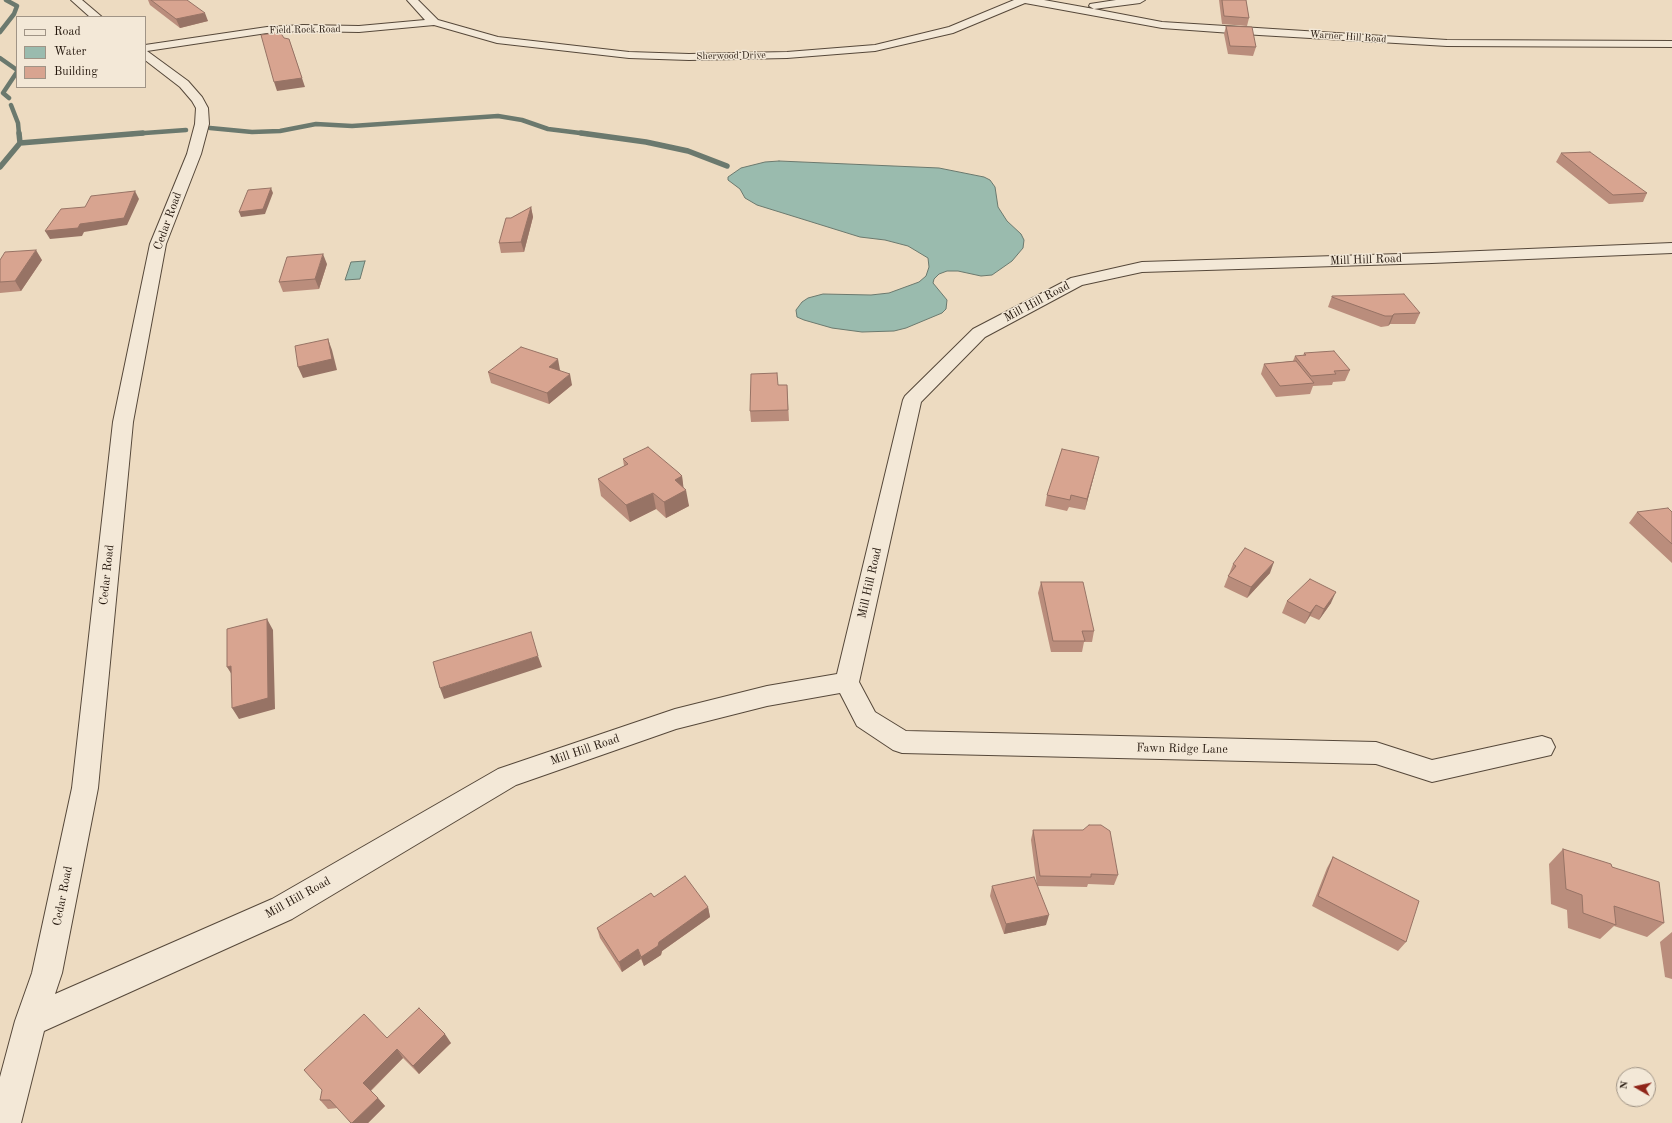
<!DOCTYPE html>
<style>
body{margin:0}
#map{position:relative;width:1672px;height:1123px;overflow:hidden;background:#eddbc1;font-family:"Old Standard TT",serif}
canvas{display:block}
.legend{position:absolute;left:16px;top:16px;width:130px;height:72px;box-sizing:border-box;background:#f3e8d7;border:1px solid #a09486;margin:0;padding:5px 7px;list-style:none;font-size:12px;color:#24170d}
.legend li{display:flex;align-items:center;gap:8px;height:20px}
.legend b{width:20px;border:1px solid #a09486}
.north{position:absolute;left:1616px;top:1067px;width:40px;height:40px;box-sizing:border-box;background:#f3e8d7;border:1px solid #a09486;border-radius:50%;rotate:279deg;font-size:11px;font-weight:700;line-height:16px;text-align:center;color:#24170d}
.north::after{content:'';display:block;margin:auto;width:14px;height:18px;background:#8f2418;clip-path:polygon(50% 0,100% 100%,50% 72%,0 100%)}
</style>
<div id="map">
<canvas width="1672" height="1123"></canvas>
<ul class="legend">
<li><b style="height:5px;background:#f3e8d7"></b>Road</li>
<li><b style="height:11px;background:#9abbae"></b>Water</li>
<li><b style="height:11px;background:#d8a490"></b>Building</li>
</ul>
<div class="north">N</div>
</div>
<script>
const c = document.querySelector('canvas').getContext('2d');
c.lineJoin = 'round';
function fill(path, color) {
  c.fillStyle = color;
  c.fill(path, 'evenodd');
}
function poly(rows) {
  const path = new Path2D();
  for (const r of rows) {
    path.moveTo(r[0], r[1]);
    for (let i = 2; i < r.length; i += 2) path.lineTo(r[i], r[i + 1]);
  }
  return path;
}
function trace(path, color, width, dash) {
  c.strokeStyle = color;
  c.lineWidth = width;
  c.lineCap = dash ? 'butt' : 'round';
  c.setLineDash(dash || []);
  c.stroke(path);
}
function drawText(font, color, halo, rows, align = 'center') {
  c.font = font + ' "Old Standard TT",serif';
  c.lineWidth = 3;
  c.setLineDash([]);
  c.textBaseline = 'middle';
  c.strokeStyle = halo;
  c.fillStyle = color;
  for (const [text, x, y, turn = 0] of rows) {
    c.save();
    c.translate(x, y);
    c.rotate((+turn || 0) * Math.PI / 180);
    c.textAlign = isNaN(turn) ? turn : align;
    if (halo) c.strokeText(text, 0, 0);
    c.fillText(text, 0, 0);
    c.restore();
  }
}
const water = poly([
 [779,161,939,168,984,177,990,180,995,187,998,207,1007,221,1021,234,1024,240,1023,248,1012,261,992,275,981,276,958,271,947,271,939,274,934,279,933,283,947,300,946,309,942,313,906,328,894,331,862,332,832,328,804,320,797,317,796,310,802,302,808,298,823,294,871,295,889,293,919,282,926,276,929,267,928,258,908,246,885,240,860,237,757,205,745,198,740,189,728,180,728,177,741,168,765,162,779,161],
 [365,261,360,279,345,280,351,262,365,261]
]);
fill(water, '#9abbae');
trace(water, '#6b796e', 1);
trace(poly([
 [0,32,14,14,17,6,6,0],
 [0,58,17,70],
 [9,98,3,93,17,72],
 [11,105,18,123,19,134],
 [210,128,252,132,280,131,316,124,352,126,498,116,522,120,548,129,588,134],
 [131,134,186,130]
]), '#6b796e', 4.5);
trace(poly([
 [19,133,20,143],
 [581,133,646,142,688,151,727,166],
 [0,167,20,143,143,133]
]), '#6b796e', 5.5);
const minor = poly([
 [71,0,82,0,102,17,90,17,71,0],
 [407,0,418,0,438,20,498,37,629,52,689,54,787,52,875,45,949,27,1014,0,1044,0,1094,9,1089,6,1090,4,1116,0,1145,0,1140,3,1094,9,1162,22,1447,40,1672,41,1672,47,1447,46,1259,35,1162,28,1025,3,953,33,875,51,787,58,689,60,629,58,497,43,434,25,359,32,303,31,267,33,147,51,188,81,202,97,208,108,209,124,201,154,166,244,133,422,98,788,62,973,55,994,272,899,498,769,675,709,767,686,837,674,903,400,905,396,973,329,1071,278,1142,262,1432,253,1672,243,1672,253,1432,263,1142,272,1082,285,985,337,921,402,859,682,875,712,906,731,1376,742,1432,760,1542,736,1551,739,1555,747,1551,755,1432,782,1376,764,902,753,893,750,857,726,840,693,767,706,676,729,516,785,292,919,44,1031,21,1123,0,1123,0,1077,15,1021,32,973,72,788,113,422,150,244,187,154,195,124,196,108,192,101,180,87,145,60,145,45,267,27,303,25,359,26,425,20,407,0]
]);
trace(minor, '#56483a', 2);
fill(minor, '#f3e8d7');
fill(poly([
 [148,0,187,0,208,21,180,28,150,5],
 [1219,0,1246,0,1249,18,1247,26,1222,24],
 [1226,26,1256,47,1253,56,1228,54,1224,34],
 [1561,153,1647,193,1643,202,1609,204,1556,162],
 [531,207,533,217,524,252,501,253,499,243,511,218],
 [0,260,42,260,21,291,0,293],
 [327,264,319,289,283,292,279,282],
 [1332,296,1420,313,1415,324,1390,324,1388,326,1381,327,1328,307],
 [1304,353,1350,370,1345,381,1333,382,1332,385,1313,386,1310,394,1276,397,1261,374,1264,364,1293,361,1295,356,1303,356],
 [560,370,572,385,549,404,491,383,488,372],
 [778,385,787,385,789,421,751,422,750,411],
 [623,459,682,476,683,487,689,506,666,518,656,509,630,522,601,496,598,479,624,466],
 [1096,468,1085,510,1069,507,1067,511,1045,506,1047,495],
 [1637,512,1672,512,1672,563,1629,523],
 [1233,564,1270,573,1247,598,1224,587],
 [1041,582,1094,631,1092,642,1084,642,1082,652,1051,652,1038,593],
 [1287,601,1331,603,1319,620,1310,616,1305,624,1282,613],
 [1033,830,1118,875,1114,885,1088,884,1087,887,1037,886,1031,840],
 [1563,849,1612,867,1664,923,1647,937,1614,926,1600,939,1568,928,1567,910,1551,904,1549,864],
 [1333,857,1406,942,1398,951,1312,906,1327,868],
 [992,886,1046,925,1004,934,990,896],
 [654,897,708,907,710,917,662,951,661,955,644,966,641,959,622,972,600,938,597,928],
 [1672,932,1672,979,1665,977,1660,942],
 [387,1038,451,1043,419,1074,403,1058,371,1091,385,1106,368,1123,351,1123,338,1108,328,1109,320,1100]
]), '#ba8d7c');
fill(poly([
 [205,13,208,21,180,28,176,19],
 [289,39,305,87,277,91,274,82],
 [271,188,273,193,265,214,241,217,239,212],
 [135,191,139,199,127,225,84,232,82,236,50,239,45,231],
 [531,207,533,217,524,252,521,242],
 [36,250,42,260,21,291,15,281],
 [323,254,327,264,319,289,315,279],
 [1394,314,1390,324,1388,326,1392,316],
 [328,339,332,350,337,370,303,378,298,367],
 [558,359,560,370,551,377,549,367],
 [570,374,572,385,549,404,547,393],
 [1099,457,1096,468,1085,510,1087,499],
 [682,476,684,491,686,490,689,506,666,518,664,502,675,480],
 [653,493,656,509,630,522,626,505],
 [1274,562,1270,573,1247,598,1251,587],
 [1336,592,1331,603,1319,620,1324,609],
 [1316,605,1310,616,1305,624,1310,613],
 [267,619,273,630,275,709,239,719,232,708],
 [538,656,542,667,444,699,440,688],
 [231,666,234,678,227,667],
 [708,907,710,917,662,951,661,955,644,966,641,957,659,942],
 [1049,915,1046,925,1004,934,1006,924],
 [638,949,641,959,622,972,619,962],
 [445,1034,451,1043,419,1074,413,1066],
 [397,1049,403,1058,370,1091,363,1083],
 [378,1098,385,1106,368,1123,352,1123]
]), '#977365');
const building = poly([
 [151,0,187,0,205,13,176,19,151,0],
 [1222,0,1246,0,1249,18,1224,16,1222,0],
 [1226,26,1252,27,1256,47,1230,46,1226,26],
 [280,32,284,38,289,39,302,78,274,82,261,35,280,32],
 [1590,152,1647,193,1613,195,1561,153,1590,152],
 [271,188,263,209,239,212,248,190,271,188],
 [135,191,124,218,80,224,78,228,45,231,61,209,85,207,91,196,135,191],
 [531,207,521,242,499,243,506,218,511,218,531,207],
 [36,250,15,281,0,282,0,260,5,252,36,250],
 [323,254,315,279,279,282,287,257,323,254],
 [1404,294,1420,313,1394,314,1392,316,1385,316,1332,297,1332,296,1404,294],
 [328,339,332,359,298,367,295,346,328,339],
 [521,347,558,359,549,367,570,374,547,393,488,372,521,347],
 [1334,351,1350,370,1334,371,1336,374,1311,376,1295,356,1306,355,1304,353,1334,351],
 [1296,361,1314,383,1280,386,1264,364,1296,361],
 [777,373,778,385,787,385,788,410,750,411,751,374,777,373],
 [648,447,679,473,682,476,675,480,686,490,664,502,653,493,626,505,598,479,628,464,623,459,648,447],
 [1062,449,1099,457,1087,499,1071,495,1070,500,1047,495,1062,449],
 [1668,508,1672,512,1672,544,1637,512,1668,508],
 [1245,548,1274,562,1251,587,1228,576,1236,566,1233,564,1245,548],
 [1310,579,1336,592,1324,609,1316,605,1310,613,1287,601,1310,579],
 [1041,582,1083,582,1094,631,1082,631,1085,641,1053,641,1041,582],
 [267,619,268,698,232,708,231,666,227,667,227,629,267,619],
 [531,632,538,656,440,688,433,662,531,632],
 [1089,825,1101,825,1110,831,1118,875,1091,874,1091,877,1040,876,1033,830,1083,830,1089,825],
 [1563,849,1611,864,1612,867,1659,882,1664,923,1614,906,1616,925,1583,913,1582,895,1566,889,1563,849],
 [1333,857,1419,901,1406,942,1318,896,1333,857],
 [685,876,708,907,659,942,658,946,641,957,638,949,619,962,597,928,651,893,654,897,685,876],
 [1034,877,1049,915,1006,924,992,886,1034,877],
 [419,1008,445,1034,413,1066,397,1049,363,1083,378,1098,352,1123,351,1123,330,1100,320,1100,322,1090,304,1070,364,1014,387,1038,419,1008]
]);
fill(building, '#d8a490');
trace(building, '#977365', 1);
drawText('10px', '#24170d', '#f3e8d7', [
 ["Field Rock Road",305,30,-1],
 ["Warner Hill Road",1348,37,4],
 ["Sherwood Drive",731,56,-1]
]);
drawText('12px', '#24170d', '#f3e8d7', [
 ["Cedar Road",168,221,-70],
 ["Mill Hill Road",1366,260,-2],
 ["Mill Hill Road",1037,302,-28],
 ["Cedar Road",107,575,-84],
 ["Mill Hill Road",870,583,-77],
 ["Fawn Ridge Lane",1182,749,1],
 ["Mill Hill Road",585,750,-19],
 ["Cedar Road",63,896,-79],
 ["Mill Hill Road",298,898,-29]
]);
</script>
